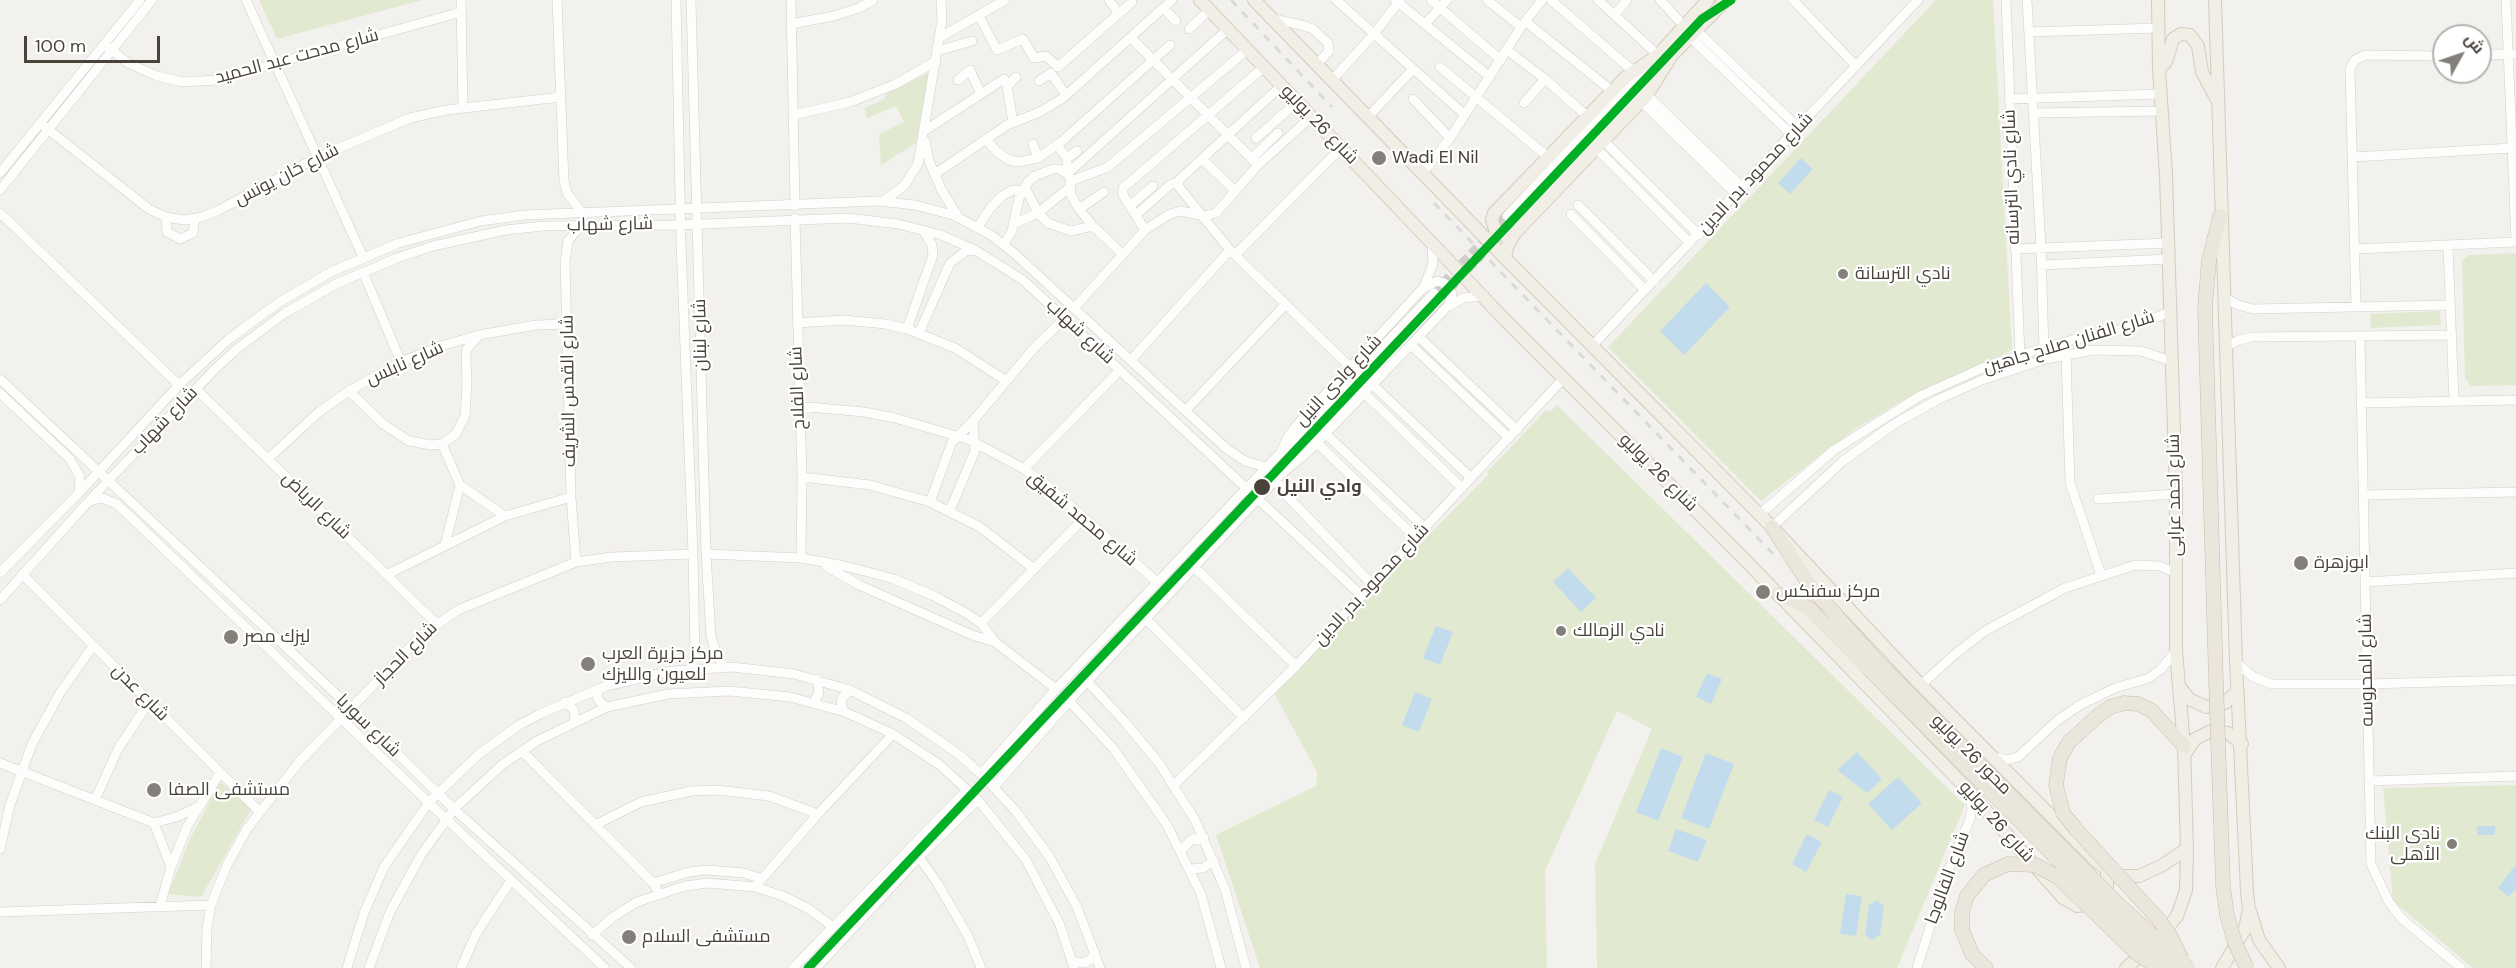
<!DOCTYPE html>
<meta charset="utf-8">
<style>
body{margin:0}
#map{position:relative;width:2516px;height:968px;overflow:hidden;background:#f3f1ee;font-family:"DM Sans",Cairo,sans-serif}
canvas{display:block}
.north{position:absolute;left:2432px;top:24px;width:60px;height:60px;box-sizing:border-box;background:#fff;border:2px solid #b6b4b0;border-radius:50%;rotate:50deg;font-size:16px;font-weight:700;line-height:24px;text-align:center;color:#49433a}
.north::after{content:'';display:block;margin:auto;width:21px;height:27px;background:#848079;clip-path:polygon(50% 0,100% 100%,50% 72%,0 100%)}
.scale{position:absolute;left:24px;top:36px;width:136px;height:27px;box-sizing:border-box;border:3px solid #49433a;border-top:0;padding-left:8px;font-size:18px;line-height:21px;white-space:nowrap;color:#49433a;-webkit-text-stroke:4px #fff;paint-order:stroke}
</style>
<div id="map">
<canvas width="2516" height="968"></canvas>
<div class="north">ش</div>
<div class="scale">100 m</div>
</div>
<script>
const c = document.querySelector('canvas').getContext('2d');
c.lineJoin = 'round';
function fill(path, color) {
  c.fillStyle = color;
  c.fill(path, 'evenodd');
}
function poly(rows) {
  const path = new Path2D();
  for (const r of rows) {
    path.moveTo(r[0], r[1]);
    for (let i = 2; i < r.length; i += 2) path.lineTo(r[i], r[i + 1]);
  }
  return path;
}
function trace(path, color, width, dash) {
  c.strokeStyle = color;
  c.lineWidth = width;
  c.lineCap = dash ? 'butt' : 'round';
  c.setLineDash(dash || []);
  c.stroke(path);
}
function drawText(font, color, halo, rows, align = 'center') {
  c.font = font + ' "DM Sans",Cairo,sans-serif';
  c.lineWidth = 4.5;
  c.setLineDash([]);
  c.textBaseline = 'middle';
  c.strokeStyle = halo;
  c.fillStyle = color;
  for (const [text, x, y, turn = 0] of rows) {
    c.save();
    c.translate(x, y);
    c.rotate((+turn || 0) * Math.PI / 180);
    c.textAlign = isNaN(turn) ? turn : align;
    if (halo) c.strokeText(text, 0, 0);
    c.fillText(text, 0, 0);
    c.restore();
  }
}
fill(poly([
 [259,0,422,0,277,39],
 [1936,0,1993,0,2012,350,1903,400,1853,430,1761,501,1608,347],
 [929,72,919,141,881,165,879,134,904,122,896,106,867,118,864,108,885,99,885,94],
 [2516,253,2516,385,2471,386,2465,379,2462,260,2469,255],
 [2440,311,2441,325,2371,328,2370,314],
 [1557,405,1965,805,1897,968,1597,968,1595,864,1652,729,1617,711,1545,871,1547,968,1260,968,1216,835,1316,786,1317,772,1274,693,1489,474,1487,472,1546,410,1550,412],
 [220,782,252,808,201,897,168,894,190,839],
 [2516,785,2516,968,2473,968,2393,901,2383,788]
]), '#e1ead0');
fill(poly([
 [1801,158,1813,169,1790,194,1778,183],
 [1706,283,1730,307,1684,355,1660,331],
 [1568,568,1596,598,1581,612,1553,582],
 [1436,626,1453,632,1440,665,1423,658],
 [1707,673,1722,679,1711,704,1696,697],
 [1415,692,1432,699,1419,732,1402,725],
 [1661,748,1683,757,1658,821,1636,812],
 [1857,752,1882,779,1867,793,1837,770],
 [1706,753,1734,764,1709,829,1681,818],
 [1898,777,1922,803,1892,830,1868,804],
 [1829,790,1843,797,1828,827,1814,820],
 [2477,826,2495,826,2495,835,2477,835],
 [1676,829,1707,840,1698,862,1668,851],
 [1807,834,1822,842,1806,872,1792,864],
 [2516,864,2516,888,2509,897,2498,888],
 [1846,894,1862,896,1856,936,1840,934],
 [1877,900,1884,906,1880,935,1872,940,1865,935,1869,905]
]), '#c3dced');
trace(poly([
 [1434,293,1507,216],
 [1440,299,1513,221]
]), '#d1ceca', 9, [9, 4.5]);
const minor = poly([
 [246,0,363,257],
 [461,0,463,108],
 [557,0,564,181,567,193,583,214],
 [676,0,681,243,693,554,695,656,691,668],
 [691,0,706,554,711,636,717,656,724,667],
 [791,0,795,206],
 [1109,0,1119,14],
 [1336,0,1465,115],
 [1395,0,1490,77],
 [1431,0,1501,60],
 [1487,0,1521,27],
 [1551,0,1633,71],
 [1598,0,1658,55,1655,58],
 [1660,0,1684,26],
 [1793,0,1856,66],
 [2006,0,2020,355],
 [2027,0,2041,248,2044,351],
 [2506,0,2516,242],
 [1163,8,1176,21],
 [1615,14,1627,0],
 [979,16,997,50,1023,39,1034,58,1046,56,1058,67,1132,2],
 [1273,19,1302,25,1313,29,1328,43,1329,51,1317,64],
 [1526,22,1612,91],
 [791,24,834,16,859,8,873,0],
 [1425,24,1447,0],
 [1189,29,1209,10],
 [1696,30,1799,128],
 [2029,32,2158,28],
 [1690,37,1792,135],
 [939,38,1005,0],
 [1131,38,1258,165],
 [104,44,128,63,157,76,183,82,216,80,461,12],
 [1507,50,1545,79,1587,116],
 [937,51,972,41],
 [2480,55,2516,54],
 [1440,67,1548,157],
 [958,80,970,70,981,94],
 [1332,80,1374,34,1400,0],
 [1039,81,1051,73,1066,95],
 [1281,86,1179,180,1178,186,1230,250,1351,368],
 [1647,95,1743,188],
 [1413,99,1450,138],
 [2009,99,2160,94],
 [1641,101,1737,195],
 [1524,103,1545,79],
 [2034,113,2162,111],
 [793,115,850,102,896,84,936,61],
 [1368,117,1413,69],
 [1013,122,1007,86,1016,77],
 [40,123,149,209,166,217,184,220,202,217,219,210,318,157,410,118,446,110,561,97],
 [924,131,1004,79],
 [1256,138,1297,102],
 [986,139,996,151,1009,160,1018,162,1038,158,1061,142,1170,45],
 [1603,140,1699,235],
 [925,141,929,161,942,191,959,218],
 [1033,144,1038,158],
 [1057,145,1067,158,1067,174],
 [1595,147,1690,243],
 [2353,157,2512,148],
 [1067,158,1077,151],
 [1202,159,1235,191],
 [1251,159,1278,133],
 [0,173,140,0],
 [1423,173,1450,138,1521,27,1542,0],
 [935,174,1007,125,1040,112,1063,98,1172,0],
 [1067,174,1228,29],
 [1070,178,1071,195,1079,209,1093,226,1122,254],
 [1071,181,1108,167,1247,50],
 [1025,187,1038,213,1048,223,1071,231,1093,226],
 [0,190,152,0],
 [883,201,904,186,918,164,942,20,941,0],
 [1578,205,1654,281],
 [1130,206,1153,186],
 [1079,209,1104,192],
 [0,213,179,385],
 [1571,214,1645,290],
 [1136,215,1171,184,1178,183],
 [1507,216,1646,68],
 [166,217,167,232,180,239,193,233,195,218],
 [795,218,802,477,801,558],
 [1513,221,1659,69],
 [1015,223,1038,213,1070,187],
 [978,227,991,207,1002,196,1013,190,1022,191],
 [1145,230,1123,195,1123,188,1264,67],
 [1004,244,1012,231,1019,198,1028,182,1035,176,1053,169,1059,169,1067,174],
 [2448,246,2454,401],
 [2015,249,2168,243],
 [2355,249,2516,242],
 [1235,255,1341,148],
 [2042,265,2169,259],
 [363,272,401,362],
 [1426,287,1437,281,1444,283,1452,294,1449,305],
 [2225,298,2238,305,2253,309,2450,305],
 [2356,307,2350,69,2355,60,2365,55,2444,56],
 [1074,308,1145,230,1170,214,1181,211,1204,216,1216,213,1258,165,1311,117],
 [797,323,843,320,886,324,907,329,955,348,1005,380],
 [907,329,933,255,932,245,923,230],
 [919,333,950,263,966,251,975,250],
 [2360,336,2371,864,2389,902,2402,919,2461,968],
 [1419,337,1517,430],
 [1411,345,1509,438],
 [1592,346,1918,0],
 [2227,346,2239,340,2252,337,2452,335],
 [2066,354,2070,483,2101,575],
 [1131,360,1230,250],
 [0,379,352,709,454,809,631,968],
 [1373,385,1471,478],
 [196,389,436,623],
 [349,391,383,424,409,441,431,445,442,444,456,434,465,416,467,384,466,356,467,349,478,336],
 [0,393,70,459,80,477,79,492],
 [1365,394,1462,488],
 [2361,403,2516,400],
 [798,406,864,412,895,418,970,440,1024,469,1047,485,1157,582],
 [1186,410,1285,305],
 [1326,434,1425,528],
 [1317,443,1416,538],
 [442,444,460,485,505,516],
 [1284,449,1434,293],
 [268,459,320,411,349,391,401,362,441,346,479,335,536,325,568,324],
 [1289,462,1440,299],
 [1265,467,1287,496,1372,584],
 [1024,469,1120,370],
 [802,477,870,485,930,502,980,527,1034,569],
 [2363,495,2516,492],
 [2098,499,2176,494],
 [90,501,102,498,117,504,446,819,605,968],
 [930,502,952,442,973,421,1034,348,1065,318],
 [950,510,975,451,973,421],
 [1760,514,1834,450,1920,396,1987,366,2020,355,2072,340,2128,328,2170,312],
 [1772,527,1843,461,1894,424,1937,400,1982,380,2046,359,2093,350,2141,351,2171,361],
 [445,545,460,485],
 [706,554,801,558,845,566,894,579,934,596,966,613,981,623,995,642],
 [576,562,571,497,565,261,568,241,581,225],
 [826,566,859,585,972,635,995,642,1056,689],
 [1193,566,1296,666],
 [0,573,79,493,179,385,229,339,278,303,331,272,399,243,481,221,524,215,879,201,915,205,953,215,991,235,1015,254,1227,449,1245,461,1265,467],
 [22,574,259,811],
 [386,575,505,516,571,497],
 [2365,582,2516,573],
 [0,600,88,502,216,368,238,348,285,313,336,284,397,258,433,246,506,230,543,226,680,225,848,218,898,224,941,235,975,250,1023,280,1362,596],
 [1145,618,1244,718],
 [981,623,1084,518],
 [2236,662,2252,676,2271,684,2367,684,2516,680],
 [1087,681,1124,721,1159,763,1195,820,1225,889,1246,968],
 [1921,685,1954,655,1985,631,2065,588,2135,565,2160,566,2176,573],
 [600,689,597,695,599,701,607,707],
 [1069,701,1113,748,1167,825,1201,894,1221,968],
 [565,702,574,710,575,722],
 [814,702,819,693,817,679],
 [845,712,841,705,842,698,850,690],
 [522,751,653,883,659,893],
 [1993,757,2006,760,2018,757,2058,720,2080,705,2115,688,2149,678,2161,669,2176,651],
 [0,763,154,823,176,817,198,807],
 [981,774,1056,689,1281,452,1288,437,1296,426,1424,287,1433,263,1432,243],
 [2370,781,2516,776],
 [1174,785,1296,666,1563,379],
 [994,787,1069,701,1281,474,1308,452,1447,307,1463,298,1482,296],
 [95,800,118,749,149,702],
 [154,823,171,867],
 [595,825,641,802,691,791,717,790,769,796,818,814],
 [0,849,10,805,32,744,60,693,93,646],
 [1182,850,1191,840,1204,838],
 [919,857,938,884,968,936,981,968],
 [1191,869,1203,868,1214,861],
 [653,883,689,872,707,870,744,873,762,879],
 [755,887,818,814,893,734],
 [160,906,171,867,187,827,220,773],
 [0,912,211,905],
 [592,935,613,917,637,902,685,886,708,883,755,887,783,896,809,909,833,927],
 [1072,962,1084,963,1091,959,1095,953],
 [206,968,207,928,211,905,227,865,247,829,299,762,423,634,458,610,576,562,612,557,693,554],
 [347,968,364,913,384,867,429,802,479,754,519,725,540,714,606,686,672,671,732,667,794,674,850,690,906,718,957,753,981,774,1014,809,1049,856,1077,907,1100,968],
 [369,968,390,912,421,855,454,809,503,764,537,741,607,707,668,694,729,691,790,697,845,712,893,734,940,765,978,800,1026,860,1060,925,1074,968],
 [461,968,476,934,511,880],
 [793,968,967,790],
 [816,968,919,857,978,800],
 [1917,968,1946,876,1970,819,1972,808,1969,793]
]);
const major = poly([
 [1200,0,1506,321,1747,562,1966,788,2063,898,2077,906,2088,905,2098,901,2107,887,2107,870],
 [1254,0,1505,258,1772,527,1914,678,2095,860,2116,876,2139,876,2161,866,2187,849],
 [2158,0,2159,69,2166,175,2176,494,2176,651,2184,746,2187,849,2186,890,2181,905,2177,916,2161,936],
 [2215,0,2236,662,2247,891,2249,910,2245,929,2222,968],
 [2159,69,2166,62,2173,39,2181,34,2190,35,2198,46,2202,72,2217,100],
 [1515,233,1507,236,1496,232,1492,220,1494,213,1626,77,1658,55,1708,0],
 [1505,258,1507,247,1515,233,1647,95,1672,55,1726,0],
 [2180,687,2189,699,2206,707,2225,703,2238,690],
 [2185,754,2195,739,2211,731,2228,733,2242,744],
 [2250,911,2259,940,2279,968],
 [2126,968,2147,950]
]);
const highway = poly([
 [1772,527,1810,586,1876,660],
 [1778,594,1800,603,1810,609,1868,668],
 [2216,681,2205,307,2209,260,2220,216],
 [2060,758,2069,742,2099,715,2110,707,2124,703,2138,704,2151,710,2184,746],
 [1962,930,1972,954,1986,968]
]);
trace(minor, '#d1cfcc', 10);
trace(major, '#d3ccbd', 14);
trace(highway, '#c8bdab', 15);
trace(minor, '#fdfdfc', 9);
trace(major, '#f1eee6', 12);
trace(highway, '#ebe6dc', 14);
trace(poly([
 [1231,0,1332,107],
 [1434,203,1779,560]
]), '#dadada', 3, [8, 8]);
const highwayBridge = poly([
 [1876,660,2118,904,2188,968],
 [1868,668,2098,900,2170,968],
 [2216,681,2223,886,2227,915,2235,943,2247,968],
 [2060,758,2056,785,2063,813,2075,828,2159,920,2171,937,2182,960],
 [1962,930,1962,912,1967,896,1984,875,2008,864,2035,865,2058,877,2136,953,2159,968]
]);
trace(highwayBridge, '#c8bdab', 15, []);
trace(highwayBridge, '#ebe6dc', 14);
trace(poly([
 [808,968,1702,19,1731,0]
]), '#00af23', 9);
for (const [x, y, r, color] of [
 [1379,158,8,"#848079"],
 [1843,274,6,"#848079"],
 [1262,487,9,"#49433a"],
 [2301,563,8,"#848079"],
 [1763,592,8,"#848079"],
 [1561,631,6,"#848079"],
 [231,637,8,"#848079"],
 [588,664,8,"#848079"],
 [154,790,8,"#848079"],
 [2452,844,6,"#848079"],
 [629,937,8,"#848079"]
]) {
  const dot = new Path2D();
  dot.arc(x, y, r, 0, 2 * Math.PI);
  c.fillStyle = color;
  c.fill(dot);
  trace(dot, '#fff', 2);
}
drawText('18px', '#49433a', '#fff', [
 ["شارع مدحت عبد الحميد",297,57,-15],
 ["شارع 26 يوليو",1319,125,46],
 ["شارع محمود بدر الدين",1756,174,-47],
 ["شارع خان يونس",287,175,-27],
 ["شارع نادي الترسانه",2012,177,-92],
 ["شارع شهاب",610,225,-1],
 ["شارع شهاب",1080,332,43],
 ["شارع لبنان",701,335,-91],
 ["شارع الفنان صلاح جاهين",2069,343,-17],
 ["شارع نابلس",405,364,-24],
 ["شارع وادى النيل",1339,381,-47],
 ["شارع الفلاح",798,388,-92],
 ["شارع القدس الشريف",569,391,-91],
 ["شارع شهاب",165,421,-46],
 ["شارع 26 يوليو",1658,473,45],
 ["شارع احمد عرابى",2175,495,-91],
 ["شارع الرياض",316,506,44],
 ["شارع محمد شفيق",1082,519,40],
 ["شارع محمود بدر الدين",1372,585,-47],
 ["شارع الحجاز",406,654,-45],
 ["شارع المحروسه",2367,670,-91],
 ["شارع عدن",140,693,45],
 ["شارع سوريا",368,726,44],
 ["محور 26 يوليو",1971,755,45],
 ["شارع 26 يوليو",1996,822,48],
 ["شارع الفالوجا",1948,878,-70]
]);
drawText('18px', '#49433a', '#fff', [
 ["Wadi El Nil",1392,158],
 ["نادي الترسانة",1855,274],
 ["ابوزهرة",2314,563],
 ["مركز سفنكس",1776,592],
 ["نادي الزمالك",1573,631],
 ["ليزك مصر",244,637],
 ["مركز جزيرة العرب",602,654],
 ["للعيون والليزك",602,675],
 ["مستشفى الصفا",168,790],
 ["نادى البنك",2440,834,"right"],
 ["الأهلى",2440,855,"right"],
 ["مستشفى السلام",642,937]
], 'left');
drawText('bold 18px', '#49433a', '#fff', [
 ["وادي النيل",1277,487]
], 'left');
</script>
